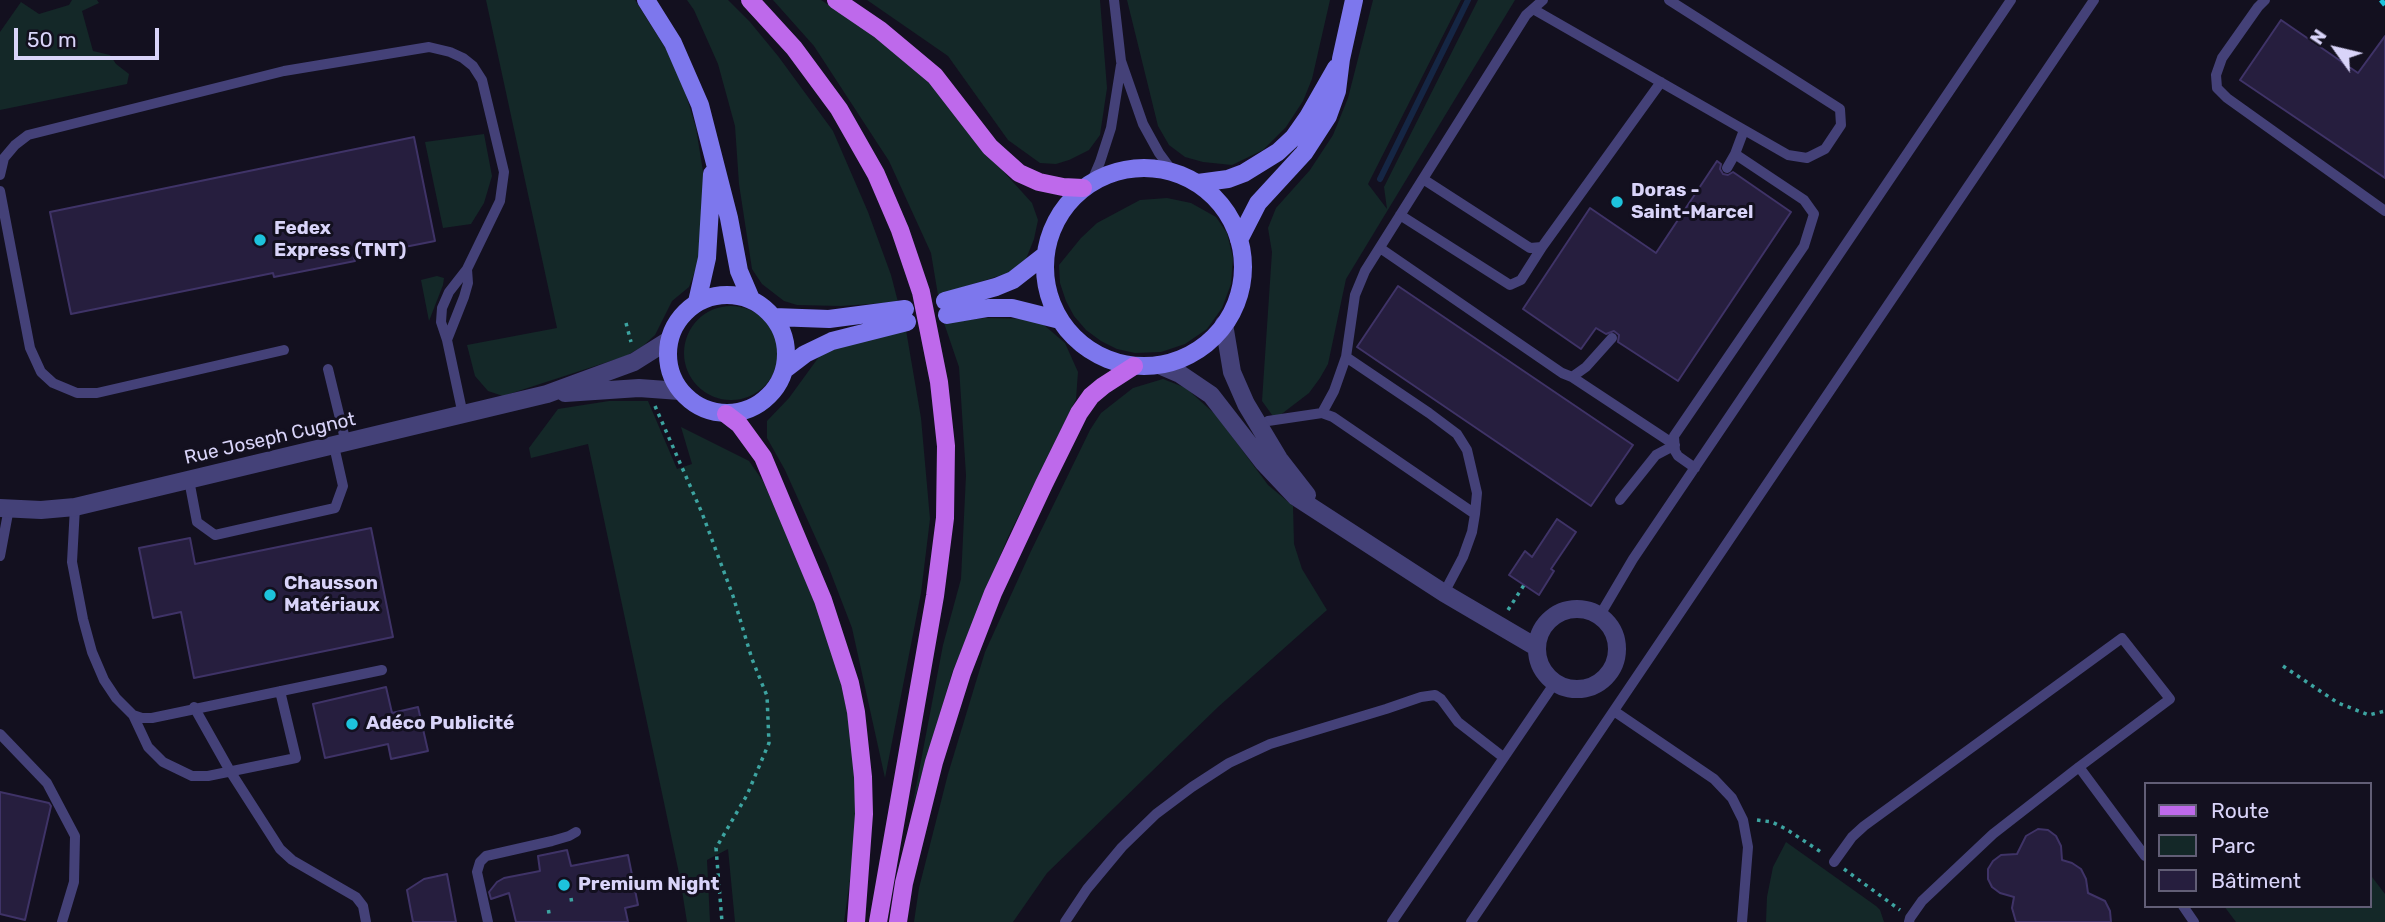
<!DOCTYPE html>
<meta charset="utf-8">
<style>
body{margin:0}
#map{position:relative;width:2385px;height:922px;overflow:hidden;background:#13101f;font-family:Rubik,sans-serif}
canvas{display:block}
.legend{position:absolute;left:2144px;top:782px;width:228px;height:126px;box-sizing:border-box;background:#13101f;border:2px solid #625e76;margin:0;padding:9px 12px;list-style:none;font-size:21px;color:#d9d4f9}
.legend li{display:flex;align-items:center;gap:14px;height:35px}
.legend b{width:35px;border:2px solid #625e76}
.north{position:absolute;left:2301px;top:14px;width:70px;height:70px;-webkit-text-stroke:5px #13101f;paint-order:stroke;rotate:304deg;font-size:19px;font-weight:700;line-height:28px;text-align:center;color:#d9d4f9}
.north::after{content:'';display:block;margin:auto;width:24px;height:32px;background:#d9d4f9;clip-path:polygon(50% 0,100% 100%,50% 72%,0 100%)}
.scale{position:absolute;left:14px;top:28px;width:145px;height:32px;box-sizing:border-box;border:4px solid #d9d4f9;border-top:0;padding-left:9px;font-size:21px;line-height:24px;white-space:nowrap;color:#d9d4f9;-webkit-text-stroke:5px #13101f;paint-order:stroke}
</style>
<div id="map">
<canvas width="2385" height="922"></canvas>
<ul class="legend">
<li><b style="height:9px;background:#be69eb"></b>Route</li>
<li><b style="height:19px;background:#142828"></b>Parc</li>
<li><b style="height:19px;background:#261e3e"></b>Bâtiment</li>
</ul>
<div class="north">N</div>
<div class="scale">50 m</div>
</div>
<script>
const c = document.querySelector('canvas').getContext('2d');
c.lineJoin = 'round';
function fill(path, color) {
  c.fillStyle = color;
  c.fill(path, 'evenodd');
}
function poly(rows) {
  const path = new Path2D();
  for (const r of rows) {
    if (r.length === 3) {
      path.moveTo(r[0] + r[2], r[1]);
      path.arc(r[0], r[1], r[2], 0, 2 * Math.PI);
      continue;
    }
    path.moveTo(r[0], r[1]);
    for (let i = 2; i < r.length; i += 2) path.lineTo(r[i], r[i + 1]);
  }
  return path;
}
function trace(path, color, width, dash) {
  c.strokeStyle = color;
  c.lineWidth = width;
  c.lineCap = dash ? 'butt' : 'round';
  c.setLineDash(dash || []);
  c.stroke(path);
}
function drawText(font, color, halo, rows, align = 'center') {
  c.font = font + ' Rubik,sans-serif';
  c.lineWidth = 6;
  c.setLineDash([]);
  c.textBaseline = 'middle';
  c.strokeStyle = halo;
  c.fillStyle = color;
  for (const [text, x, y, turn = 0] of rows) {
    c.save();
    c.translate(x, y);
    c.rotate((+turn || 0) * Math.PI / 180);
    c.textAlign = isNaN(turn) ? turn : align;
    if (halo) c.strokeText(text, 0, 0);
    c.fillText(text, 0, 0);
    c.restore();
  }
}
fill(poly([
 [72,0,97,0,99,3,82,11,93,51,110,55,116,64,129,74,127,84,0,110,0,32,21,2,39,14,69,5],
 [486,0,635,0,678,68,696,128,705,184,699,261,689,287,672,301,655,335,643,346,626,356,503,396,488,391,475,376,467,345,557,328],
 [687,0,728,0,750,22,778,56,833,131,868,212,891,275,898,302,841,306,797,305,784,301,762,284,752,269,739,184,735,126,718,64,694,10],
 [773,0,821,0,856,23,906,61,950,101,973,138,1032,203,1038,220,1034,239,1026,259,1008,273,938,295,931,253,889,161,814,46],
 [867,0,1100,0,1107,88,1100,135,1089,150,1069,160,1056,164,1040,163,1008,140,948,56],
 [1127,0,1330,0,1312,79,1303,101,1286,127,1263,150,1232,165,1203,162,1185,157,1169,145,1158,126],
 [1373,0,1461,0,1368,184,1387,209,1384,187,1478,0,1515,0,1346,279,1328,364,1320,378,1309,393,1275,419,1262,401,1272,252,1268,228,1276,208,1310,170,1333,135,1348,98],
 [484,134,492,176,484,203,471,224,443,228,425,142],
 [1167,198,1191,203,1216,217,1227,233,1233,258,1231,284,1222,308,1207,329,1185,344,1161,352,1135,353,1117,349,1101,341,1086,330,1074,316,1066,301,1060,283,1059,265,1081,238,1097,223,1140,200],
 [437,276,444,278,443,285,429,321,421,280],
 [731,353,47],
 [985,318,1037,319,1065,343,1078,372,1076,399,1008,537,952,673,912,808,943,645,961,579,966,475,959,367,944,323],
 [906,330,921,418,930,519,921,593,885,778,852,628,827,563,785,470,767,438,767,421,789,398,821,354,847,344],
 [1163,379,1186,388,1217,416,1268,485,1293,506,1294,544,1302,569,1327,610,1218,707,1047,873,1013,922,914,922,919,888,948,774,985,652,1031,551,1090,430,1101,413,1133,388],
 [609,401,648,401,677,469,692,464,681,427,749,461,763,481,821,613,838,671,851,729,856,758,856,836,844,922,735,922,728,849,707,860,710,922,687,922,680,878,588,444,531,458,529,448,558,409],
 [1786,842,1876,906,1880,910,1884,922,1766,922,1767,897,1773,867],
 [2369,873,2385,894,2385,922,2236,922,2224,906,2369,906]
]), '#142828');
trace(poly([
 [1380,179,1468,0]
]), '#152644', 6);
const building = poly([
 [2281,20,2358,73,2385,36,2385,178,2240,80,2281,20],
 [414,137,435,241,354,257,355,261,274,277,273,273,71,314,50,212,414,137],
 [1717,161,1721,164,1720,169,1723,174,1728,175,1733,172,1791,212,1678,381,1618,342,1619,335,1614,331,1606,334,1596,328,1581,349,1523,309,1590,208,1656,253,1717,161],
 [1398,286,1633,445,1591,506,1357,347,1398,286],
 [1557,519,1576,532,1551,569,1554,571,1539,595,1509,575,1525,551,1532,557,1557,519],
 [371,528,393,637,194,678,181,612,153,618,139,548,190,538,195,564,371,528],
 [386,687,392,713,418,707,428,751,391,759,388,744,325,758,313,704,386,687],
 [0,792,49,803,51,806,25,920,0,914,0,792],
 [2038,829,2048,830,2056,836,2061,846,2062,860,2072,863,2081,869,2086,879,2088,893,2105,901,2110,911,2111,922,2016,922,2012,908,2014,897,2000,893,1992,887,1988,879,1988,869,1993,861,2001,855,2017,854,2026,836,2038,829],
 [567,850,571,866,628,855,638,905,625,908,628,922,516,922,509,893,491,899,489,892,497,882,504,878,540,871,538,856,567,850],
 [447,874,456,922,413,922,407,890,424,879,447,874]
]);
fill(building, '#261e3e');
trace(building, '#3f3367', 2);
trace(poly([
 [626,323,631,342],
 [655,406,702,513,733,596,752,659,767,696,769,743,747,795,716,848,722,922],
 [1508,610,1524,585],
 [2283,666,2338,703,2369,715,2385,711],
 [1757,820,1772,822,1786,829,1824,854],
 [1844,869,1900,910],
 [571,898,572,904],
 [547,912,553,911]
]), '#3da4a1', 3.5, [3.5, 5]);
trace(poly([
 [1114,0,1121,61,1143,124,1159,153,1173,172],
 [2265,0,2258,7,2222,58,2216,75,2217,88,2227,98,2385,211],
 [1533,9,1788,155,1807,158,1825,149,1841,125,1840,109,1669,0],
 [1727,168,1735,154,1744,130],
 [0,175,4,158,15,145,28,135,284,71,429,47,450,52,463,58,473,66,482,80,504,172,500,201,467,269,449,292,442,308,441,322,447,340,463,415],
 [1423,179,1530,248,1542,247,1661,82],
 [1091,183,1100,162,1111,128,1121,65],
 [0,191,30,348,41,372,53,383,77,393,97,393,284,350],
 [1400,215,1510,285,1521,280,1542,247],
 [1380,248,1562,373,1572,377,1586,367,1612,338],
 [447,340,464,297,468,283,467,269],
 [1346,357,1355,295,1365,271,1526,15,1543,0],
 [328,369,346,443],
 [1572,377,1675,445],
 [1322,413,1334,391,1346,357,1429,413,1457,434,1467,450,1477,493,1475,514],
 [1258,427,1268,421,1322,413,1333,417,1475,514,1472,532,1463,557,1444,593],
 [1695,468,1678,456,1675,451,1674,436,1804,246,1814,214,1804,200,1735,154],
 [189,480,197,522,215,535,335,508,343,486,334,446],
 [1620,500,1656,455,1675,445],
 [75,507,72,562,83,619,92,652,104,680,116,698,133,715,142,718,152,718,382,670],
 [0,556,9,508],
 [1600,615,1633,559,2011,0],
 [194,707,230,771,280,849,292,860,356,897,363,906,366,922],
 [1614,711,1714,779,1732,798,1743,820,1748,847,1742,922],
 [133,715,148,747,163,762,192,776,208,776,296,758,280,691],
 [0,734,47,783,75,836,74,882,62,922],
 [1834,862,1852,837,1864,826,2122,638,2170,699,2079,767],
 [2183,906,2194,922],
 [488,922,477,872,480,862,486,856,552,841,569,836,576,832],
 [1065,922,1087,889,1122,847,1156,814,1192,787,1229,763,1270,744,1386,709,1421,697,1435,695,1441,699,1458,722,1503,757],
 [1392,922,1554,684],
 [1471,922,2094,0],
 [1909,922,1910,918,1922,901,1993,834,2079,767,2145,856]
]), '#444178', 10);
trace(poly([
 [1224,324,1232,372,1246,404,1279,459,1307,495],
 [1159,365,1180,374,1211,395,1263,462,1296,497,1444,593,1536,647],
 [565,393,639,388,680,391],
 [0,508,41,510,75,507,547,394,634,362,669,340],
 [1577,649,40]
]), '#444178', 18);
trace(poly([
 [646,0,673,43,700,105,729,218,739,271,751,299],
 [1144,267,99],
 [1198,183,1228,179,1244,173,1278,152,1294,137,1308,117,1336,68],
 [1239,240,1258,203,1304,153,1328,116,1337,91,1341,59,1354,0],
 [727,354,59],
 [945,301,996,287,1013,280,1045,255],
 [697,302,707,258,712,174],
 [947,315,988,308,1012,308,1060,320],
 [774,317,829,319,905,309],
 [784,370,805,354,832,341,907,322]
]), '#7d77ed', 18);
trace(poly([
 [750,0,794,48,839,109,876,174,900,230,921,292,939,382,946,446,945,518,935,596,878,922],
 [836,0,880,30,935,76,990,147,1019,173,1039,182,1063,187,1083,188],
 [726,414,739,424,763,457,823,600,850,683,856,712,863,777,864,814,856,922],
 [898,922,904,883,934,762,962,673,993,593,1044,484,1079,413,1091,396,1103,386,1134,366]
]), '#be69eb', 18);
trace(poly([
 [2381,0,2385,5]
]), '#1dc3dc', 5, [10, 9]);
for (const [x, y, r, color] of [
 [1617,202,7,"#1dc3dc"],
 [260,240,7,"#1dc3dc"],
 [270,595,7,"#1dc3dc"],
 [352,724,7,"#1dc3dc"],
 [564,885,7,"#1dc3dc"]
]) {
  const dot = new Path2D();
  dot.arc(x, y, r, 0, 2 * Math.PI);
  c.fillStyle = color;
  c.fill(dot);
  trace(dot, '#13101f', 2.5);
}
drawText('bold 19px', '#d9d4f9', '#13101f', [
 ["Doras -",1631,191],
 ["Saint-Marcel",1631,213],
 ["Fedex",274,229],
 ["Express (TNT)",274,251],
 ["Chausson",284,584],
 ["Matériaux",284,606],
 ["Adéco Publicité",366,724],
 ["Premium Night",578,885]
], 'left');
drawText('19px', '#d9d4f9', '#13101f', [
 ["Rue Joseph Cugnot",270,439,-13]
]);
</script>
